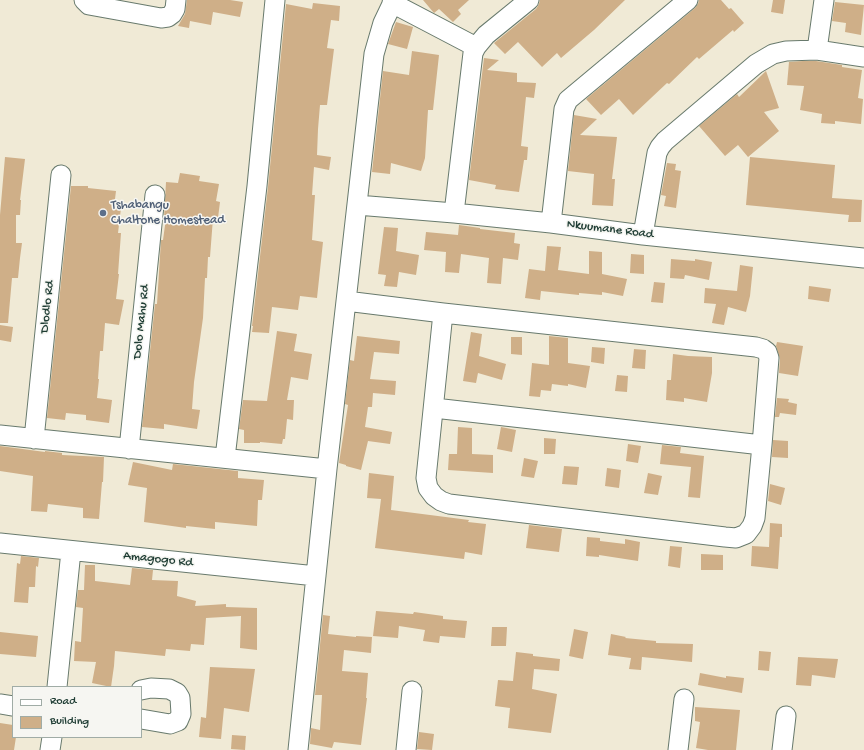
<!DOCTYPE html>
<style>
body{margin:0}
#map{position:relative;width:864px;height:750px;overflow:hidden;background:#f0ead6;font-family:"Gochi Hand",sans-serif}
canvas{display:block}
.legend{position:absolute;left:12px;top:686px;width:130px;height:52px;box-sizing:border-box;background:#f6f6f2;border:1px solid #a0aca6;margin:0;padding:5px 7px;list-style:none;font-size:12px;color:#1f3d34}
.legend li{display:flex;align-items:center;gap:8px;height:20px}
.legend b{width:20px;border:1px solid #a0aca6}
</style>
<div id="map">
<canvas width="864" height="750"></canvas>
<ul class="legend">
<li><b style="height:5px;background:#fff"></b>Road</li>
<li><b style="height:11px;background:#cfaf88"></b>Building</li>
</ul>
</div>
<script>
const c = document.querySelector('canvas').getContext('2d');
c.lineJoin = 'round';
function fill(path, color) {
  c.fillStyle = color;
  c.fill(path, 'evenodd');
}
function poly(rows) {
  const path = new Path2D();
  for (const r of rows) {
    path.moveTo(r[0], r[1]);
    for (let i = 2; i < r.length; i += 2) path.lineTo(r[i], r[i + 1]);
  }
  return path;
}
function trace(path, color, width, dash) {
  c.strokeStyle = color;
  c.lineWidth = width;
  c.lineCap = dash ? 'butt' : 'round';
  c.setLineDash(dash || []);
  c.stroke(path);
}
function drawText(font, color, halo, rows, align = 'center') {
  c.font = font + ' "Gochi Hand",sans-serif';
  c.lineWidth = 3;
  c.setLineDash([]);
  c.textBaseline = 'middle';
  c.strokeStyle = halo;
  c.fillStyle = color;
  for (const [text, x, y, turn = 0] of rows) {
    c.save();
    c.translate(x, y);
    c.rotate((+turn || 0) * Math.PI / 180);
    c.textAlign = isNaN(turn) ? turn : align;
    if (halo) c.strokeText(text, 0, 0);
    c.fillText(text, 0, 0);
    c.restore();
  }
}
fill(poly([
 [187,0,230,0,243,2,240,17,213,12,211,25,190,21,189,28,178,26,185,14],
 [423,0,469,0,458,10,461,14,453,22,439,9,434,13],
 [540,0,625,0,594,30,561,58,557,53,542,67,518,42,505,54,494,43,536,9,539,4],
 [699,0,721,0,729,9,731,8,744,23,734,32,733,30,699,59,697,57,669,84,667,83,633,115,619,99,601,115,586,99,695,8,698,4],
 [773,0,785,0,783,14,771,12],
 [835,2,864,5,861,35,845,32,846,23,832,21],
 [313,3,340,6,339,21,331,20,327,48,334,49,327,105,320,105,318,129,317,155,331,157,329,170,314,167,312,195,315,195,312,240,323,242,317,298,300,296,298,310,272,307,269,333,252,332,253,326,252,326,268,187,286,4,312,9],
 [396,22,413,27,407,49,388,44],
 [412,51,439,55,433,110,428,110,425,158,421,171,391,163,390,174,372,172,383,71,409,75],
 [484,58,499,60,487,70,517,73,517,82,536,83,534,98,526,97,521,146,528,147,527,160,524,160,519,192,495,189,496,185,469,180],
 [803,61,816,61,842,65,842,67,862,70,858,98,863,99,861,124,835,121,835,124,821,123,822,114,800,110,804,86,787,85,789,62],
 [766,71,779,108,764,112,779,131,748,157,738,145,725,156,699,126,737,94,739,97],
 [574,115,597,119,580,135,617,137,612,179,615,179,613,206,592,205,594,174,568,171],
 [5,157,25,159,20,200,21,200,20,215,16,215,16,243,22,243,20,258,18,278,12,278,8,323,0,323,0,215],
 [750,157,835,165,832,198,862,200,861,222,848,222,849,215,746,205],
 [667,163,676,164,675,170,681,171,676,208,664,206,666,196,661,195],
 [180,173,200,176,199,181,219,184,216,201,220,202,218,218,213,218,210,257,208,257,207,278,205,278,203,318,194,382,192,409,200,410,197,429,164,424,164,429,142,427,155,304,157,304,161,240,163,240,166,218,164,218,166,182,178,183],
 [71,186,88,186,88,188,116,191,114,207,121,208,118,233,121,233,118,274,119,274,116,299,124,300,119,325,105,323,103,351,100,351,98,379,99,379,97,398,112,400,109,423,86,420,86,415,66,413,65,420,47,418],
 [459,225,480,228,480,229,515,233,514,243,520,244,518,260,503,258,501,284,487,283,489,258,461,254,459,273,445,272,446,252,424,250,426,232,458,235],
 [384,227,398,228,396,251,419,255,416,275,399,272,397,287,384,286,386,275,378,274],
 [547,246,561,247,558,270,589,274,589,251,602,252,602,274,627,279,623,296,602,292,602,295,579,293,579,295,541,291,540,300,525,298,529,269,545,271],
 [631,254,644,255,644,274,630,273],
 [671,259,695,261,695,259,712,262,709,280,685,275,684,279,670,278],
 [740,265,753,267,750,296,746,312,728,307,724,325,712,323,716,304,704,303,705,288,737,291],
 [654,282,665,283,663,303,651,302],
 [809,286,831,289,829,302,808,299],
 [0,325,13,327,11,342,0,340],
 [277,331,297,334,294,351,312,354,308,380,291,377,287,400,294,400,293,420,287,419,285,439,283,439,282,444,260,442,260,443,244,443,244,430,239,429,243,400,267,401],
 [471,332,482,334,479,356,506,364,502,380,478,373,476,383,463,381],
 [357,336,400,341,399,354,374,352,370,379,396,381,395,395,373,393,372,407,368,407,365,427,392,432,390,444,368,441,361,470,346,466,346,465,339,463,348,405,345,404,350,360,354,361],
 [549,336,568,338,568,363,590,366,586,388,568,384,568,386,552,384,551,391,541,390,540,397,529,396,532,363,549,365],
 [511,337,522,337,522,355,511,354],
 [777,342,803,346,798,376,779,373,780,359,776,346],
 [592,347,605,348,604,364,591,362],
 [634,349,646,350,645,369,632,368],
 [673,354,688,356,712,357,712,373,707,402,684,398,684,402,666,400,667,380,671,380],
 [617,375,628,376,627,392,615,391],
 [777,398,789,399,788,402,797,404,796,415,780,413,779,417,775,417],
 [458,427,472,428,472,454,493,455,493,473,448,470,449,454,457,454],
 [501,427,516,430,512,452,497,449],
 [544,438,556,439,555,454,544,454],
 [773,440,788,441,788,458,772,457],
 [628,444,641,446,638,463,626,461],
 [662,445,681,447,680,453,704,456,700,498,688,497,691,467,660,464],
 [0,446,45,452,45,451,62,453,62,455,104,457,103,482,102,482,99,519,83,518,83,508,48,504,47,512,31,511,33,476,0,471],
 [524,458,538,461,534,478,521,476],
 [133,462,172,470,173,464,238,471,238,478,264,480,262,500,258,500,257,526,215,522,215,529,186,526,186,528,144,522,147,488,128,485],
 [564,466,579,467,577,485,562,484],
 [607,468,621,470,619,488,605,486],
 [369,473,394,476,391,510,469,520,468,522,486,524,482,555,465,552,464,559,375,548,381,499,367,498],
 [648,473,662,476,658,495,644,493],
 [770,484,785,488,781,505,768,501],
 [770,523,782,524,782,537,780,537,778,569,751,566,752,546,769,547],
 [529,525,562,529,559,552,526,548],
 [587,537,600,538,600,541,625,544,625,539,640,542,638,561,599,555,599,557,586,556],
 [670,546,682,547,680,568,668,566],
 [701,554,723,555,723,570,701,570],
 [21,556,39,558,38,567,36,566,35,587,29,587,28,603,14,602,17,563,20,564],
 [85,565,95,565,95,581,130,585,132,568,153,570,152,580,178,581,177,596,196,601,195,606,226,604,226,607,257,608,257,650,240,648,241,616,206,618,204,645,191,644,190,651,166,649,165,656,115,651,114,666,111,687,92,683,96,662,74,661,75,641,81,642,83,608,76,607,78,590,84,590],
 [376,611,413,614,414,612,443,616,443,619,467,621,465,638,440,636,439,643,423,641,425,630,399,626,398,638,373,636],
 [323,615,330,616,328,634,356,637,356,636,372,637,371,653,344,650,342,671,368,673,366,698,367,698,361,745,334,742,332,748,310,744,311,728,320,730,322,695,315,695],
 [492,627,507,627,506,646,491,646],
 [574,629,588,632,583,659,569,656],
 [0,632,38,636,36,657,0,654],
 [611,634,626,637,625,638,656,641,656,643,693,644,692,662,642,657,641,670,629,669,631,658,608,655],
 [759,651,771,652,769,671,758,670],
 [516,652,533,654,533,656,560,659,559,671,534,669,532,689,557,694,551,733,508,728,510,708,495,706,498,680,513,681],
 [798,657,838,659,835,678,812,675,811,686,796,685],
 [210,667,255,669,249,712,224,708,221,739,199,737,201,717,206,718],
 [700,673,726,678,726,676,744,678,742,693,698,685],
 [695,707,740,710,736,750,708,750,696,748,700,722,695,721],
 [0,723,13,725,13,737,16,737,14,750,0,750],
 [419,732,434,734,432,750,417,749],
 [232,735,246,736,245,750,231,749]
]), '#cfaf88');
const minor = poly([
 [84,0,89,5,161,18,168,17,172,14,175,9,176,0],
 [392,3,476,47],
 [817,50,824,0],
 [357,205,454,213,551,223,643,235,864,258],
 [454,213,473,53,476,47,486,35,529,0],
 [551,223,564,109,568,100,688,0],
 [643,235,657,153,660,147,665,141,756,64,773,54,786,51,817,50,864,57],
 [346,301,443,313,756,347,763,349,767,352,769,358,762,445,755,518,752,526,746,534,736,538,725,537,449,504,441,501,434,496,428,488,426,478,443,313],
 [434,408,762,445],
 [0,435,327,469],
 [34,439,61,175],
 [129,449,155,195],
 [225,458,257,186,275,0],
 [0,543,316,576],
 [57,687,71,551],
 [141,690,151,688,169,689,177,693,180,698,181,714,178,721,170,724,141,719],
 [0,704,13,706],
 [50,750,52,737],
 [298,750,327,469,374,54,383,23,394,0],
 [406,750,412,691],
 [678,750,684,699],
 [782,750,786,716]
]);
trace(minor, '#687a6d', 21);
trace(minor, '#fff', 19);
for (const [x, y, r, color] of [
 [103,213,4,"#5c6f8a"]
]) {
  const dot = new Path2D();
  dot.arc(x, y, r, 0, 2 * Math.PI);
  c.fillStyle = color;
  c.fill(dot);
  trace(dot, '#f6f6f2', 1.5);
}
drawText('13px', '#4e5e75', '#f6f6f2', [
 ["Tshabangu",111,206],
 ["Chaltone Homestead",111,221]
], 'left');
drawText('13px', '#1f3d34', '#f6f6f2', [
 ["Nkuumane Road",610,230,7],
 ["Dlodlo Rd",48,307,-84],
 ["Dolo Mahu Rd",142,322,-84],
 ["Amagogo Rd",158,560,6]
]);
</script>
